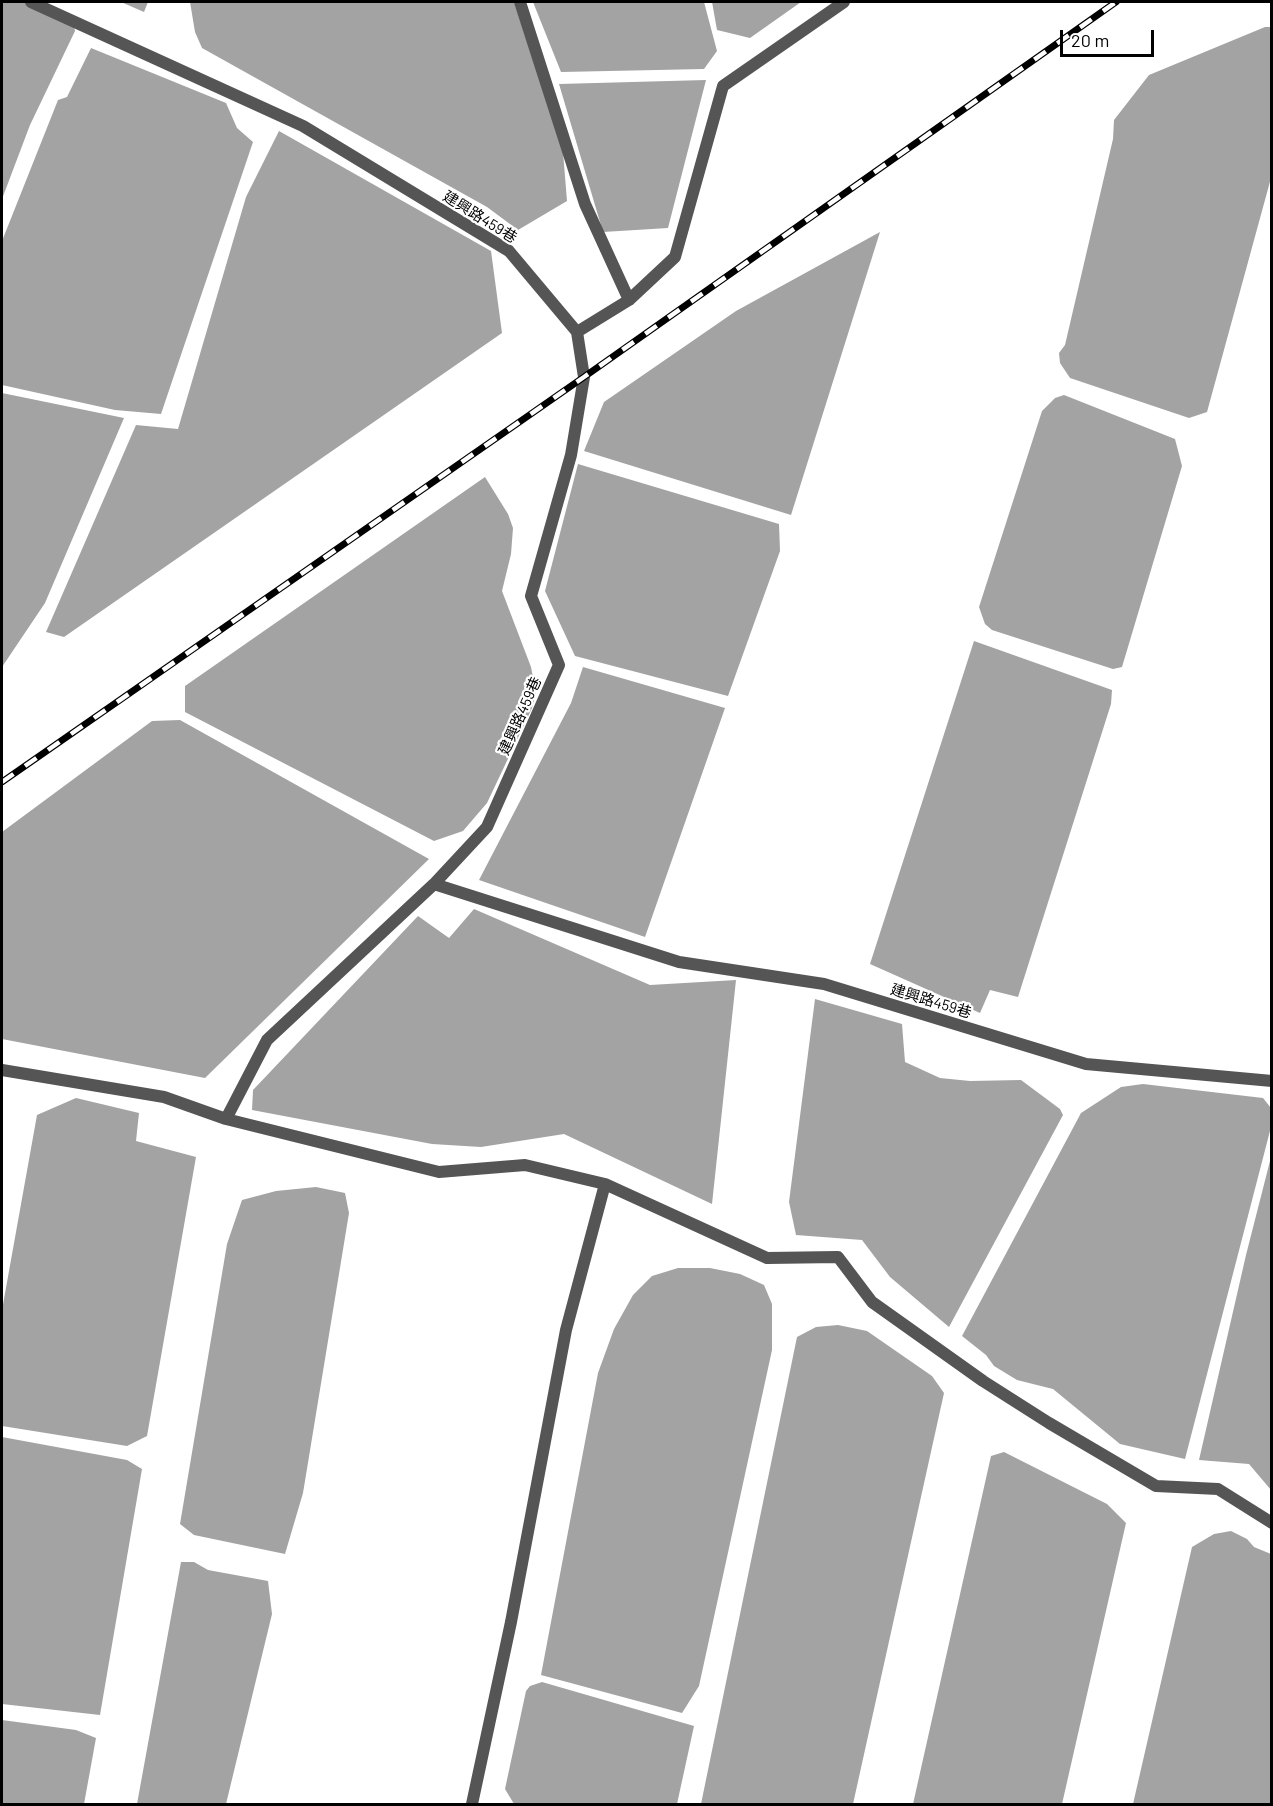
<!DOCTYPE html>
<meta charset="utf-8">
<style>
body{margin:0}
#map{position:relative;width:1273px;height:1806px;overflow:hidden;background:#fff;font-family:Barlow,sans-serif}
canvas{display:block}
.frame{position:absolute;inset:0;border:3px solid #000;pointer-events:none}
.scale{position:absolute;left:1060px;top:30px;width:94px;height:27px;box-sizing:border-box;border:3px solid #000;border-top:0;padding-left:8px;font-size:18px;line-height:21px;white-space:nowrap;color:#000;-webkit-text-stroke:4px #fff;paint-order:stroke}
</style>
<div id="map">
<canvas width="1273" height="1806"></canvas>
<div class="frame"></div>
<div class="scale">20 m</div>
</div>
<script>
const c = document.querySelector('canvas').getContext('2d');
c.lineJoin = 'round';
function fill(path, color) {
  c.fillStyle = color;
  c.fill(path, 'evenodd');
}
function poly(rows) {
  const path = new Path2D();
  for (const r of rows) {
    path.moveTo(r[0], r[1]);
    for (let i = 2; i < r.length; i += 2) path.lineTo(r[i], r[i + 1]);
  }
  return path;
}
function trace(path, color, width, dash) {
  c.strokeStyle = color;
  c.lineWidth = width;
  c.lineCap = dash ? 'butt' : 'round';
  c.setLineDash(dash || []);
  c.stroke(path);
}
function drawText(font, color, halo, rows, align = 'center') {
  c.font = font + ' Barlow,"Noto Sans TC",sans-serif';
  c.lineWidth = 4.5;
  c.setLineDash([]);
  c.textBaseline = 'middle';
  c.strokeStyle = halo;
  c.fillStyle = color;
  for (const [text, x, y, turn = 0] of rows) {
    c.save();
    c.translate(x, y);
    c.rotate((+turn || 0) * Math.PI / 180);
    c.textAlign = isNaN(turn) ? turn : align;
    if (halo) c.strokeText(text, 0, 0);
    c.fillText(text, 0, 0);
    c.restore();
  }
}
fill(poly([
 [2,2,32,2,73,21,75,31,30,125,2,199],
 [121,2,148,2,144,12],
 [190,2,514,2,563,152,567,201,518,230,487,207,202,48,195,32],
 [533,2,704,2,717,51,704,69,561,72],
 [712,2,801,2,750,38,717,30],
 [1265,27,1272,27,1271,178,1207,412,1189,418,1070,378,1060,363,1059,353,1065,345,1113,139,1114,120,1149,75],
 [91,48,226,103,237,128,253,142,161,414,115,410,2,385,2,241,58,100,67,97],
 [706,80,668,228,603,232,559,84],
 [279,131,491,251,502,333,64,637,46,632,136,425,178,429,246,197],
 [880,232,791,515,584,451,604,402,736,311],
 [2,393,124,418,45,603,2,667],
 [1064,395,1175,439,1182,466,1122,667,1113,669,992,630,985,624,979,607,1042,411,1055,398],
 [578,464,779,524,780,551,728,696,575,656,545,591],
 [485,477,508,514,513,528,511,554,502,591,531,667,536,693,532,708,487,803,463,831,434,841,185,712,185,686],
 [974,641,1112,690,1111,704,1018,997,990,990,980,1013,870,964],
 [583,667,725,708,645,937,479,880,571,703],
 [180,720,429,859,205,1078,2,1039,2,832,152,721],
 [474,909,650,985,736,980,712,1204,564,1134,481,1147,432,1144,252,1110,253,1090,418,916,449,938],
 [815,999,902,1024,905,1062,940,1078,970,1081,1021,1080,1060,1109,1063,1115,949,1327,890,1277,862,1240,796,1235,789,1202],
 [1143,1084,1263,1098,1271,1108,1271,1127,1185,1459,1120,1444,1053,1389,1017,1380,994,1366,986,1355,962,1336,1081,1113,1121,1087],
 [76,1098,139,1113,136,1141,196,1157,147,1436,127,1446,2,1426,2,1310,37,1115],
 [1271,1157,1271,1490,1249,1464,1199,1460,1246,1255],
 [316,1187,345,1193,349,1213,303,1493,285,1554,194,1535,180,1524,227,1244,242,1200,276,1191],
 [678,1268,710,1268,740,1274,764,1285,772,1304,772,1350,699,1686,682,1713,541,1675,598,1373,614,1329,633,1295,652,1276],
 [838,1325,867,1331,932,1376,944,1393,853,1804,701,1804,797,1337,816,1327],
 [2,1437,127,1460,142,1469,100,1715,2,1704],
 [1004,1452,1107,1504,1126,1523,1062,1804,913,1804,991,1456],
 [1231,1531,1247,1539,1254,1547,1271,1554,1271,1804,1133,1804,1192,1547,1214,1534],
 [181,1562,194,1562,208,1570,268,1581,272,1614,226,1804,137,1804],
 [542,1682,694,1726,677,1804,514,1804,505,1789,526,1691,530,1686],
 [2,1720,76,1730,96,1738,84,1804,2,1804]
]), '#a3a3a3');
trace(poly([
 [31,2,303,126,509,251,577,332,584,377,571,455,531,596,559,665,487,827,434,884,679,962,824,984,1086,1064,1272,1081],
 [520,2,585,204,629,300],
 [577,332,629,300,675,257,723,86,844,2],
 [2,1070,164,1097,226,1119,439,1172,525,1165,605,1184,767,1258,838,1257,872,1302,983,1381,1049,1423,1156,1486,1218,1489,1272,1523],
 [226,1119,267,1040,434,884],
 [472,1804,511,1622,566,1330,605,1184]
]), '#555', 12);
const rail = poly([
 [2,782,584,377,1116,2]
]);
trace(rail, '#000', 7);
trace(rail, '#fff', 4.5, [14]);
drawText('15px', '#000', '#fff', [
 ["建興路459巷",480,217,32],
 ["建興路459巷",520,716,-66],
 ["建興路459巷",931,1001,17]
]);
</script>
